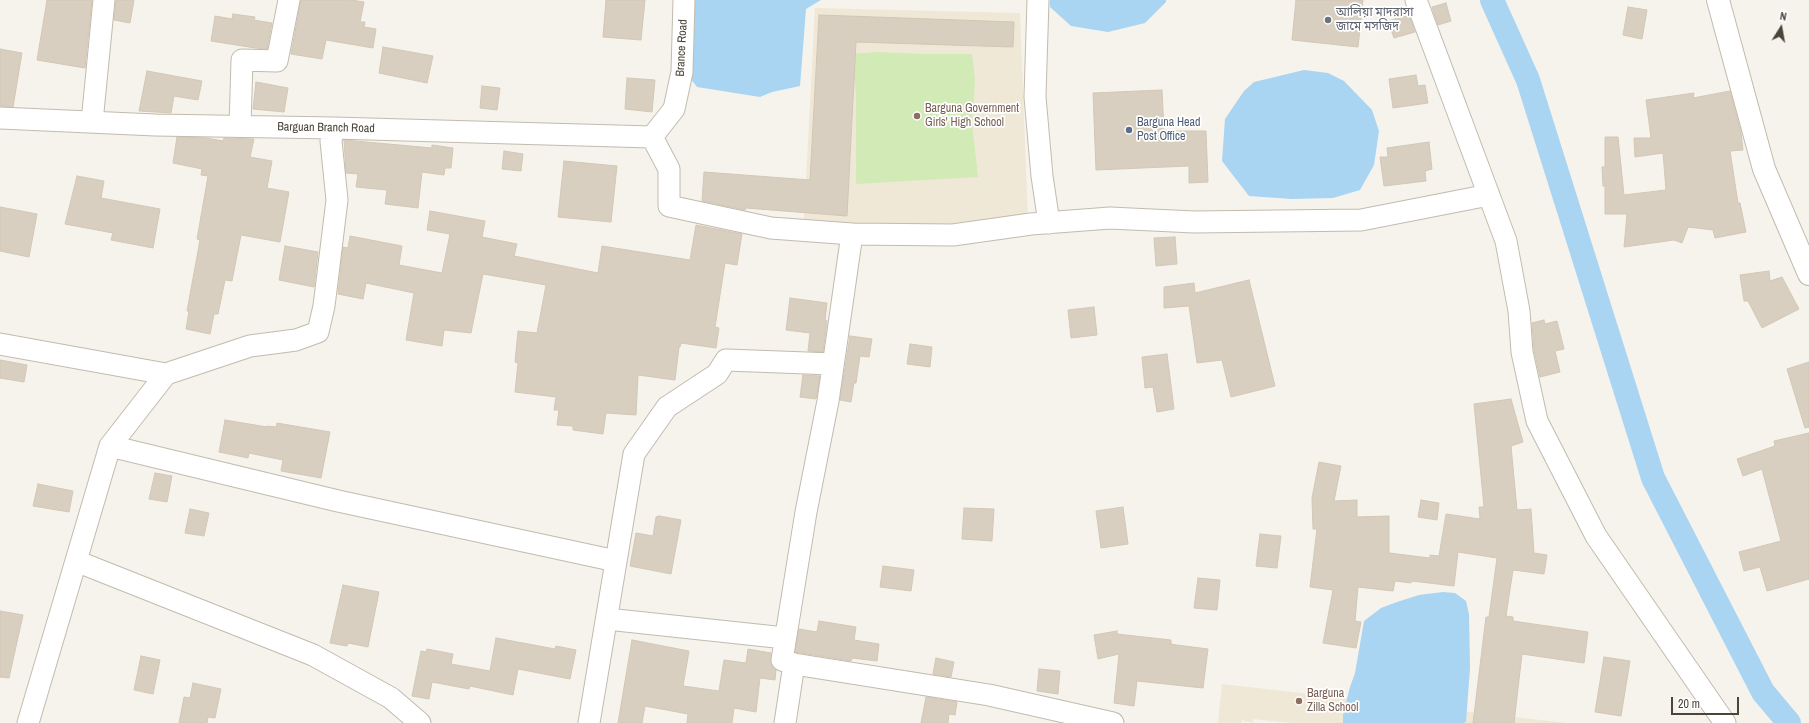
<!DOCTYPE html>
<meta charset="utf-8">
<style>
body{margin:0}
#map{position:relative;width:1809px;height:723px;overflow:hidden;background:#f6f3ec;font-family:"Archivo Narrow",sans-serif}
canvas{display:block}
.north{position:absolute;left:1761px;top:8px;width:40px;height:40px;-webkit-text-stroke:3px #fff;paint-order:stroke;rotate:11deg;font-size:11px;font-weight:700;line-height:16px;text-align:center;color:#4b4439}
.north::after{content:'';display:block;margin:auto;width:14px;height:18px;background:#4b4439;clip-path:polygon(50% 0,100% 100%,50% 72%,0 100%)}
.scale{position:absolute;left:1671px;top:697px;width:68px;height:18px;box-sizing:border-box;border:2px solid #4b4439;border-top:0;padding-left:5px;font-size:12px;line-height:14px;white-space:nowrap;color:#4b4439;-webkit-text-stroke:3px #fff;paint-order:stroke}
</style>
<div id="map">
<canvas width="1809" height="723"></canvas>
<div class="north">N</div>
<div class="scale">20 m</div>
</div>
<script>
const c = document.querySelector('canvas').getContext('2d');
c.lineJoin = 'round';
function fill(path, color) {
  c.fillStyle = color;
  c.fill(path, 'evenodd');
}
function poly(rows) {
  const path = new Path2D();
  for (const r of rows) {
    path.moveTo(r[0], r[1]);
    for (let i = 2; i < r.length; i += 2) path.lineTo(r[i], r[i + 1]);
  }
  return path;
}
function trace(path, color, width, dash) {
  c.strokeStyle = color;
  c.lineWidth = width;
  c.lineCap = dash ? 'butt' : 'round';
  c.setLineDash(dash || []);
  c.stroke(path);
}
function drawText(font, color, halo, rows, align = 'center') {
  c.font = font + ' "Archivo Narrow","Noto Sans Bengali",sans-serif';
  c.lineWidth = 3.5;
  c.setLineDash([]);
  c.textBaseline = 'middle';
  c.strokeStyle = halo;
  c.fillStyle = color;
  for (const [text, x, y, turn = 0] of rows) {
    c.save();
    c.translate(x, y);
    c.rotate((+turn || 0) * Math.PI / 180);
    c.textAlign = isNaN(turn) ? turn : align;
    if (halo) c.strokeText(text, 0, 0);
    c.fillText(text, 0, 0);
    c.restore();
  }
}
fill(poly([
 [815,8,1020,13,1028,219,800,233,804,218],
 [1222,684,1567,723,1292,723,1253,719,1253,723,1242,720,1241,723,1218,723]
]), '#efe8d6');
fill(poly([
 [877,52,921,54,972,54,975,80,972,123,978,177,856,184,856,94,851,54]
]), '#d2eab5');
fill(poly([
 [692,0,821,0,806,9,800,86,772,92,760,97,697,87,690,78],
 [1050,0,1166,0,1166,2,1145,23,1108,32,1071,26,1050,7],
 [1304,70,1328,73,1344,81,1372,110,1379,131,1374,165,1360,190,1333,198,1292,199,1249,196,1222,161,1225,119,1244,91,1254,82],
 [1443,592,1455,593,1466,601,1469,614,1470,668,1466,722,1463,723,1343,723,1343,715,1350,687,1355,673,1364,621,1381,608,1397,602,1419,595]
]), '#a9d4f2');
trace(poly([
 [1492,0,1528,80,1653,478,1763,692,1789,723]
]), '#a9d4f2', 24);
const building = poly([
 [47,0,92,0,85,68,37,60,47,0],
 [116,0,134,0,130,23,114,20,116,0],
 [301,0,351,0,364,2,360,22,365,22,364,27,376,29,373,48,326,40,322,59,291,54,301,0],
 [606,0,645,0,641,40,603,37,606,0],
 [1296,0,1363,0,1358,47,1292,40,1296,0],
 [1446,3,1451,21,1438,25,1432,7,1446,3],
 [1628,7,1647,10,1642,39,1623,35,1628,7],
 [233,14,255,17,254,20,272,23,267,49,255,48,211,41,215,16,232,19,233,14],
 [819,15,1014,22,1013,47,856,42,847,216,746,208,745,210,702,201,704,172,810,180,819,15],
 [1409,15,1415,32,1394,38,1388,21,1409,15],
 [383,47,433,56,427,83,379,73,383,47],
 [0,49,22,53,13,107,0,106,0,49],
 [147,71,202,81,198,100,174,96,171,113,139,111,147,71],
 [1416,75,1418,86,1425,85,1428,103,1393,108,1389,79,1416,75],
 [627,78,655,80,652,112,625,109,627,78],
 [256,82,288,88,284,112,253,109,256,82],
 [482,86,500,88,497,110,480,108,482,86],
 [1162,90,1164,131,1206,131,1208,182,1189,183,1189,166,1096,170,1093,93,1162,90],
 [1730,91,1741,133,1743,150,1730,151,1738,203,1740,203,1746,232,1715,238,1713,230,1688,227,1682,243,1674,240,1624,247,1627,214,1605,214,1605,186,1603,186,1602,167,1605,167,1605,137,1618,137,1624,195,1666,190,1663,153,1635,157,1634,138,1651,138,1646,100,1694,93,1693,98,1730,91],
 [177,137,207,138,223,141,224,138,254,139,250,157,272,161,267,188,289,192,280,242,241,235,232,281,225,280,218,314,214,314,210,334,186,329,189,311,187,311,200,240,197,239,208,176,201,175,202,169,173,163,177,137],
 [344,140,432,148,432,145,453,148,451,168,445,168,444,175,422,172,418,208,385,204,387,190,356,187,358,174,346,173,344,140],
 [1429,142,1432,169,1425,171,1426,181,1384,186,1380,157,1388,157,1387,148,1429,142],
 [504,151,523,154,521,171,502,169,504,151],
 [564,161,617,166,611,222,558,217,564,161],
 [77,176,104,181,101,198,160,209,153,248,111,240,113,233,65,224,77,176],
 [0,207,37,214,29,257,0,251,0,207],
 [430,211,485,221,482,237,517,244,514,256,598,273,602,246,690,260,696,225,742,234,737,265,725,263,715,327,719,328,716,348,681,343,680,347,679,347,675,380,638,375,636,415,606,413,603,434,573,430,573,426,557,425,559,410,554,410,556,397,515,392,518,363,515,362,518,331,537,333,546,285,483,274,471,333,444,330,442,346,406,340,414,293,366,283,363,299,338,294,343,247,348,248,350,236,402,246,399,265,442,273,450,234,427,230,430,211],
 [1175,237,1177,264,1156,266,1154,238,1175,237],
 [285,246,318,252,314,287,279,280,285,246],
 [1769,271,1770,281,1782,277,1799,309,1762,328,1748,301,1744,301,1740,275,1769,271],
 [1249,280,1275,386,1231,397,1222,360,1197,363,1189,306,1164,308,1164,287,1194,283,1195,293,1249,280],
 [790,298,827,303,825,320,827,321,823,352,808,351,810,333,786,330,790,298],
 [1094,307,1097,335,1071,338,1068,310,1094,307],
 [1544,320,1545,324,1557,321,1564,349,1555,351,1560,372,1540,377,1534,350,1532,323,1544,320],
 [850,336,872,339,869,357,860,356,856,383,854,383,851,402,840,400,850,336],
 [910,344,932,347,930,367,907,364,910,344],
 [1167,354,1174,409,1157,412,1153,387,1145,388,1142,357,1167,354],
 [0,360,27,365,24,382,0,378,0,360],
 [1809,362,1809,427,1805,428,1787,369,1809,362],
 [803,375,820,376,816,399,800,397,803,375],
 [1511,399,1523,442,1511,446,1517,510,1531,509,1534,553,1547,555,1544,574,1513,570,1506,616,1513,617,1513,621,1588,632,1584,663,1522,654,1514,723,1473,723,1486,617,1489,617,1497,558,1458,552,1454,586,1412,581,1411,583,1395,581,1393,591,1358,587,1355,621,1361,622,1356,648,1323,643,1333,590,1310,587,1317,529,1313,529,1312,498,1319,462,1341,466,1334,501,1357,500,1357,517,1389,516,1389,553,1430,558,1430,555,1439,556,1446,514,1480,519,1479,507,1484,507,1474,404,1511,399],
 [225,420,267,427,267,426,276,427,277,423,330,432,321,478,281,471,283,460,249,453,248,458,219,452,225,420],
 [1809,433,1809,579,1767,591,1760,567,1744,571,1739,552,1781,541,1762,469,1743,476,1737,459,1775,446,1774,441,1809,433],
 [155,473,172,476,167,502,149,499,155,473],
 [38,484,73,491,69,512,33,506,38,484],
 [1421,500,1439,503,1437,520,1418,517,1421,500],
 [1123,507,1128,544,1101,548,1096,511,1123,507],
 [964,508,994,509,992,541,962,539,964,508],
 [190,509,209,513,204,536,185,533,190,509],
 [659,516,681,520,671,574,630,566,636,533,653,536,656,517,659,516],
 [1260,534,1281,536,1277,568,1256,566,1260,534],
 [883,566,914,570,911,591,880,587,883,566],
 [1198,578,1220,580,1217,610,1194,608,1198,578],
 [343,585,379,592,368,647,348,643,347,646,330,643,343,585],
 [0,611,23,615,9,678,0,677,0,611],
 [819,621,856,627,854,640,879,644,877,661,852,658,851,661,795,652,799,629,817,632,819,621],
 [1117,631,1117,634,1171,640,1171,644,1169,644,1208,649,1203,688,1137,681,1134,706,1114,703,1119,654,1098,659,1094,635,1117,631],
 [496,638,555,649,556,646,576,650,570,679,518,669,513,695,470,686,469,689,432,682,429,699,412,696,421,651,426,652,427,649,453,654,451,664,490,671,496,638],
 [632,640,689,651,683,686,719,691,724,660,746,663,748,649,771,653,770,663,776,670,775,680,760,678,756,712,734,708,732,723,687,723,688,714,645,706,642,723,618,723,632,640],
 [141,656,160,660,153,694,134,690,141,656],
 [1604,657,1630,661,1621,716,1595,712,1604,657],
 [936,658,954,662,951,677,933,674,936,658],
 [1039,669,1060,671,1058,694,1037,691,1039,669],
 [193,683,221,689,215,718,208,717,207,723,179,723,184,697,190,698,193,683],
 [926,697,957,702,955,715,949,714,948,723,921,723,926,697]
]);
fill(building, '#d8cfc1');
trace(building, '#d3c7b4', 1);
const minor = poly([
 [1038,0,1035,97,1042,176,1049,223],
 [1416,0,1506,241,1519,311,1522,352,1537,421,1596,536,1725,723],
 [0,118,155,125,334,128,652,137],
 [92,122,104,0],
 [240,126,242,60,277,61,289,0],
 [652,137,669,169,669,206,771,228,852,234,953,235,1031,224,1110,218,1194,222,1361,220,1489,195],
 [652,137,674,109,682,72,684,0],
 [0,344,166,374],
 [110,446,338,501,616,561],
 [76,561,313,655,391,698,420,723],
 [607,619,785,638],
 [794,664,782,660,806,512,828,401,852,234],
 [28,723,110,446,166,374,250,346,296,340,318,332,324,306,337,200,331,141,334,128],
 [589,723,634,454,667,407,717,374,726,360,833,364],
 [785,723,794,664,989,695,1113,723]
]);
const tertiary = poly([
 [1718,0,1764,169,1809,274]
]);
trace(minor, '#c2bbae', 23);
trace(tertiary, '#c2bbae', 24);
trace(minor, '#fff', 21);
trace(tertiary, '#fff', 22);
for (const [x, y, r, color] of [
 [1328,20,4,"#6b7280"],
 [917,116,4,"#8d6e63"],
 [1129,130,4,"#5c6f8a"],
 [1299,701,4,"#8d6e63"]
]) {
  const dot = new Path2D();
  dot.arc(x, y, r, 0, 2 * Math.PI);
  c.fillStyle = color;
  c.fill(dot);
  trace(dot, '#fff', 1.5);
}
drawText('12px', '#5b616d', '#fff', [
 ["আলিয়া মাদরাসা",1336,13],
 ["জামে মসজিদ",1336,27]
], 'left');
drawText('12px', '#4b4439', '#fff', [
 ["Brance Road",682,48,-87],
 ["Barguan Branch Road",326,128,1]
]);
drawText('12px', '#785e54', '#fff', [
 ["Barguna Government",925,109],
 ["Girls' High School",925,123],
 ["Barguna",1307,694],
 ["Zilla School",1307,708]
], 'left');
drawText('12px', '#4e5e75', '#fff', [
 ["Barguna Head",1137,123],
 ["Post Office",1137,137]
], 'left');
</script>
